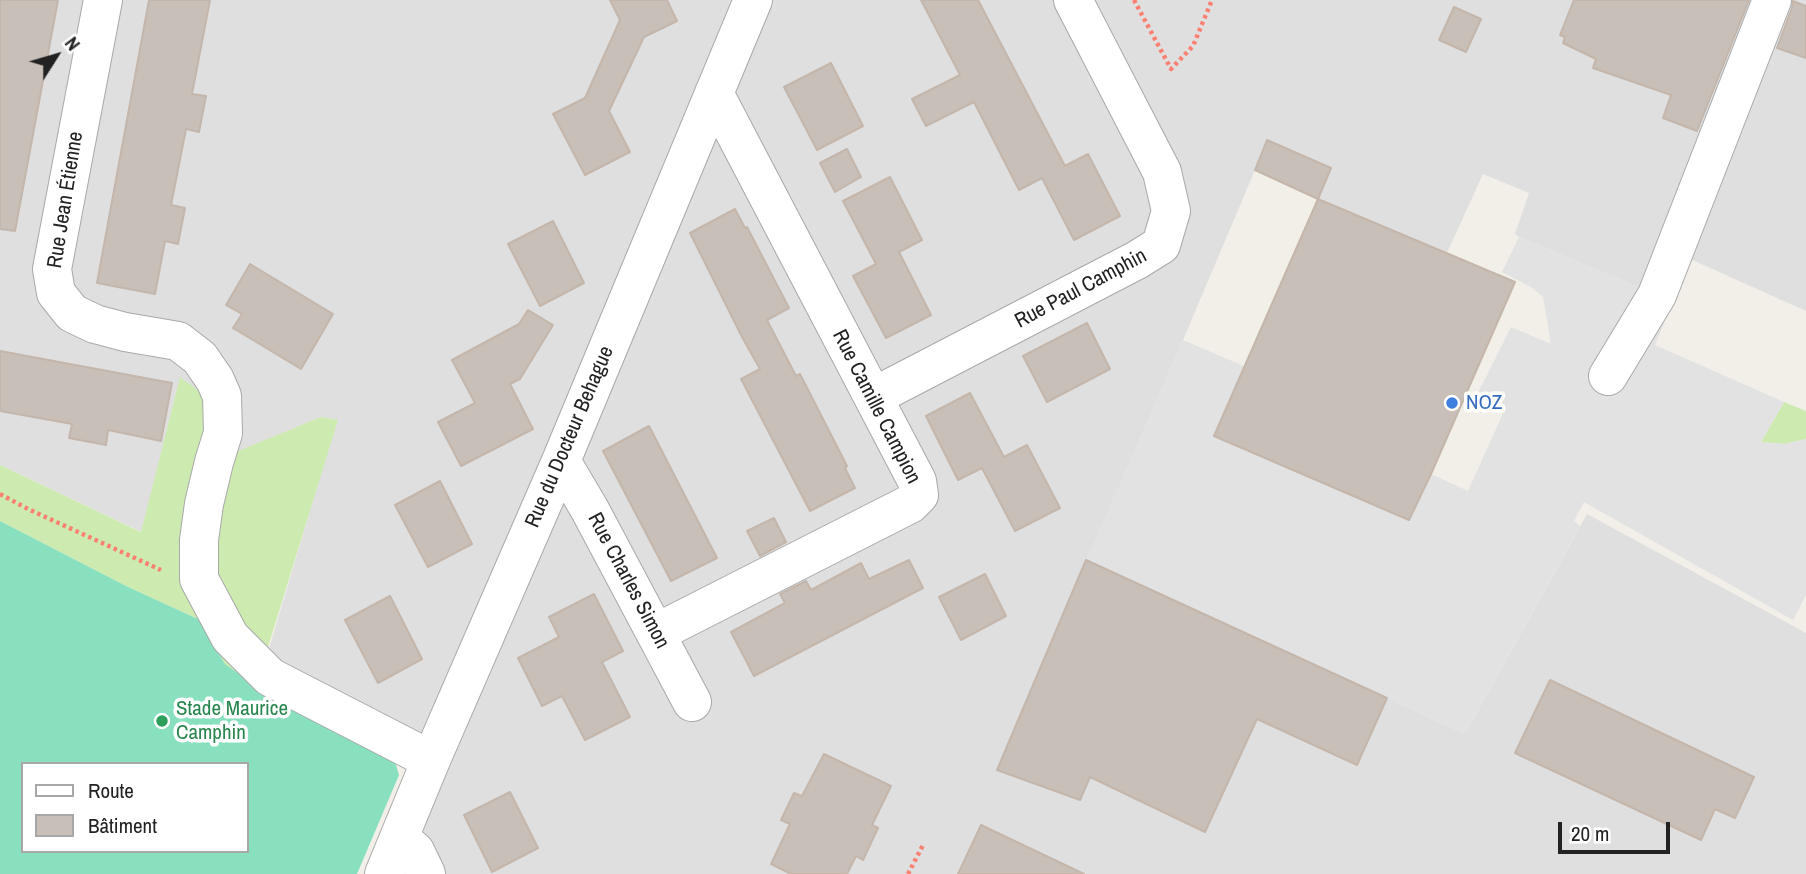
<!DOCTYPE html>
<meta charset="utf-8">
<style>
body{margin:0}
#map{position:relative;width:1806px;height:874px;overflow:hidden;background:#f2efe9;font-family:"Archivo Narrow",sans-serif}
canvas{display:block}
.legend{position:absolute;left:21px;top:762px;width:228px;height:91px;box-sizing:border-box;background:#fff;border:2px solid #a7a7a7;margin:0;padding:9px 12px;list-style:none;font-size:21px;color:#222}
.legend li{display:flex;align-items:center;gap:14px;height:35px}
.legend b{width:35px;border:2px solid #a7a7a7}
.north{position:absolute;left:21px;top:21px;width:70px;height:70px;-webkit-text-stroke:5px #fff;paint-order:stroke;rotate:53deg;font-size:19px;font-weight:700;line-height:28px;text-align:center;color:#222}
.north::after{content:'';display:block;margin:auto;width:24px;height:32px;background:#222;clip-path:polygon(50% 0,100% 100%,50% 72%,0 100%)}
.scale{position:absolute;left:1558px;top:822px;width:112px;height:32px;box-sizing:border-box;border:4px solid #222;border-top:0;padding-left:9px;font-size:21px;line-height:24px;white-space:nowrap;color:#222;-webkit-text-stroke:5px #fff;paint-order:stroke}
</style>
<div id="map">
<canvas width="1806" height="874"></canvas>
<ul class="legend">
<li><b style="height:9px;background:#fff"></b>Route</li>
<li><b style="height:19px;background:#c7bfb8"></b>Bâtiment</li>
</ul>
<div class="north">N</div>
<div class="scale">20 m</div>
</div>
<script>
const c = document.querySelector('canvas').getContext('2d');
c.lineJoin = 'round';
function fill(path, color) {
  c.fillStyle = color;
  c.fill(path, 'evenodd');
}
function poly(rows) {
  const path = new Path2D();
  for (const r of rows) {
    path.moveTo(r[0], r[1]);
    for (let i = 2; i < r.length; i += 2) path.lineTo(r[i], r[i + 1]);
  }
  return path;
}
function trace(path, color, width, dash) {
  c.strokeStyle = color;
  c.lineWidth = width;
  c.lineCap = dash ? 'butt' : 'round';
  c.setLineDash(dash || []);
  c.stroke(path);
}
function drawText(font, color, halo, rows, align = 'center') {
  c.font = font + ' "Archivo Narrow",sans-serif';
  c.lineWidth = 7;
  c.setLineDash([]);
  c.textBaseline = 'middle';
  c.strokeStyle = halo;
  c.fillStyle = color;
  for (const [text, x, y, turn = 0] of rows) {
    c.save();
    c.translate(x, y);
    c.rotate((+turn || 0) * Math.PI / 180);
    c.textAlign = isNaN(turn) ? turn : align;
    if (halo) c.strokeText(text, 0, 0);
    c.fillText(text, 0, 0);
    c.restore();
  }
}
fill(poly([
 [0,0,1806,0,1806,311,1690,259,1657,295,1519,237,1515,234,1529,193,1483,174,1446,255,1255,170,1183,340,1087,560,1465,734,1587,514,1806,633,1806,874,384,874,431,760,284,685,268,652,337,420,321,417,238,452,227,412,180,378,142,532,0,465]
]), '#e0dfdf');
fill(poly([
 [180,377,227,412,238,451,321,417,338,420,256,686,225,664,198,619,128,587,0,521,0,465,141,532],
 [1784,402,1806,411,1806,439,1785,444,1761,442]
]), '#cdebb0');
fill(poly([
 [0,521,128,587,198,619,225,664,256,686,390,756,396,765,399,775,357,874,0,874],
 [23,764,247,764,247,851,23,851]
]), '#88e0be');
fill(poly([
 [1519,237,1657,295,1672,303,1655,345,1784,402,1761,442,1785,444,1806,439,1806,595,1793,620,1584,502,1574,521,1580,526,1465,734,1086,560,1183,340,1260,373,1230,443,1408,520,1431,474,1468,491,1505,409,1477,395,1511,327,1551,344,1543,297,1531,287,1502,272]
]), '#e2e2e2');
const building = poly([
 [0,0,58,0,15,231,0,229,0,0],
 [149,0,210,0,192,94,206,96,199,132,186,129,171,205,185,208,178,244,165,241,155,294,97,283,149,0],
 [610,0,667,0,677,21,644,37,609,111,630,152,585,175,553,114,585,98,620,20,610,0],
 [921,0,978,0,1065,166,1088,154,1120,216,1074,240,1042,178,1019,190,974,102,926,126,912,99,960,75,921,0],
 [1574,0,1749,0,1697,131,1663,118,1671,95,1593,68,1596,59,1563,43,1565,37,1560,35,1574,0],
 [1793,1,1806,6,1806,58,1777,48,1792,8,1793,1],
 [1454,7,1481,19,1466,52,1439,40,1454,7],
 [831,63,863,126,817,150,784,87,831,63],
 [1267,140,1331,168,1318,199,1255,170,1267,140],
 [847,149,861,177,835,192,820,163,847,149],
 [890,177,922,240,899,252,931,315,886,338,853,276,876,264,843,201,890,177],
 [1318,199,1515,282,1431,474,1409,520,1214,436,1318,199],
 [735,209,745,228,747,227,789,308,767,320,796,376,800,374,847,466,845,468,855,488,810,511,741,379,760,369,742,337,690,233,735,209],
 [553,221,584,283,540,306,508,244,553,221],
 [250,264,333,314,301,369,233,328,242,314,226,305,250,264],
 [528,310,553,325,520,379,510,384,533,429,461,466,438,422,475,403,452,360,519,324,528,310],
 [1087,323,1110,369,1047,402,1023,356,1087,323],
 [0,351,172,383,161,441,108,430,106,445,69,438,72,424,0,411,0,351],
 [970,393,1004,457,1027,445,1060,508,1015,531,982,468,958,480,926,416,970,393],
 [649,426,717,558,671,581,603,451,649,426],
 [440,481,472,544,428,567,395,505,440,481],
 [774,518,786,542,760,556,747,531,774,518],
 [909,560,923,588,754,676,731,632,785,603,780,594,806,581,811,590,861,563,869,579,909,560],
 [1086,560,1387,698,1357,765,1257,719,1205,832,1090,777,1080,800,997,770,1086,560],
 [985,574,1006,616,961,640,939,597,985,574],
 [594,594,623,651,602,662,630,717,585,740,562,696,542,706,518,658,559,637,549,617,594,594],
 [390,596,422,659,378,683,345,620,390,596],
 [1550,680,1754,777,1735,818,1715,809,1701,840,1515,753,1550,680],
 [824,754,891,786,872,825,878,828,863,860,856,856,847,874,791,874,771,864,790,824,781,820,794,793,802,796,824,754],
 [510,792,538,848,492,872,464,815,510,792],
 [981,825,1084,874,958,874,981,825]
]);
fill(building, '#c7bfb8');
trace(building, '#c4b6ab', 2);
const minor = poly([
 [103,0,52,269,56,293,72,313,95,324,125,332,178,341,200,358,215,380,222,396,223,433,214,462,204,504,199,540,199,579,230,637,270,677,431,760],
 [1608,376,1657,295,1772,0],
 [873,397,1137,260,1161,245,1171,211,1162,172,1073,0],
 [561,461,590,510,692,702],
 [656,633,910,504,919,495,917,481,714,93],
 [400,838,415,851,426,874],
 [384,874,431,760,561,461,753,0]
]);
trace(minor, '#a9a9a9', 40);
trace(poly([
 [1134,0,1171,69,1193,46,1212,0],
 [0,494,28,509,161,570],
 [908,874,923,845]
]), '#fa8072', 4.5, [3.5, 3.5]);
trace(minor, '#fff', 38);
for (const [x, y, r, color] of [
 [1452,403,7,"#3f7fe0"],
 [162,721,7,"#2e9e5b"]
]) {
  const dot = new Path2D();
  dot.arc(x, y, r, 0, 2 * Math.PI);
  c.fillStyle = color;
  c.fill(dot);
  trace(dot, '#fff', 2.5);
}
drawText('21px', '#222', '#fff', [
 ["Rue Jean Étienne",66,200,-81],
 ["Rue Paul Camphin",1081,289,-28],
 ["Rue Camille Campion",876,407,63],
 ["Rue du Docteur Behague",570,437,-67],
 ["Rue Charles Simon",628,581,62]
]);
drawText('21px', '#366cbe', '#fff', [
 ["NOZ",1466,403]
], 'left');
drawText('21px', '#27864d', '#fff', [
 ["Stade Maurice",176,709],
 ["Camphin",176,733]
], 'left');
</script>
